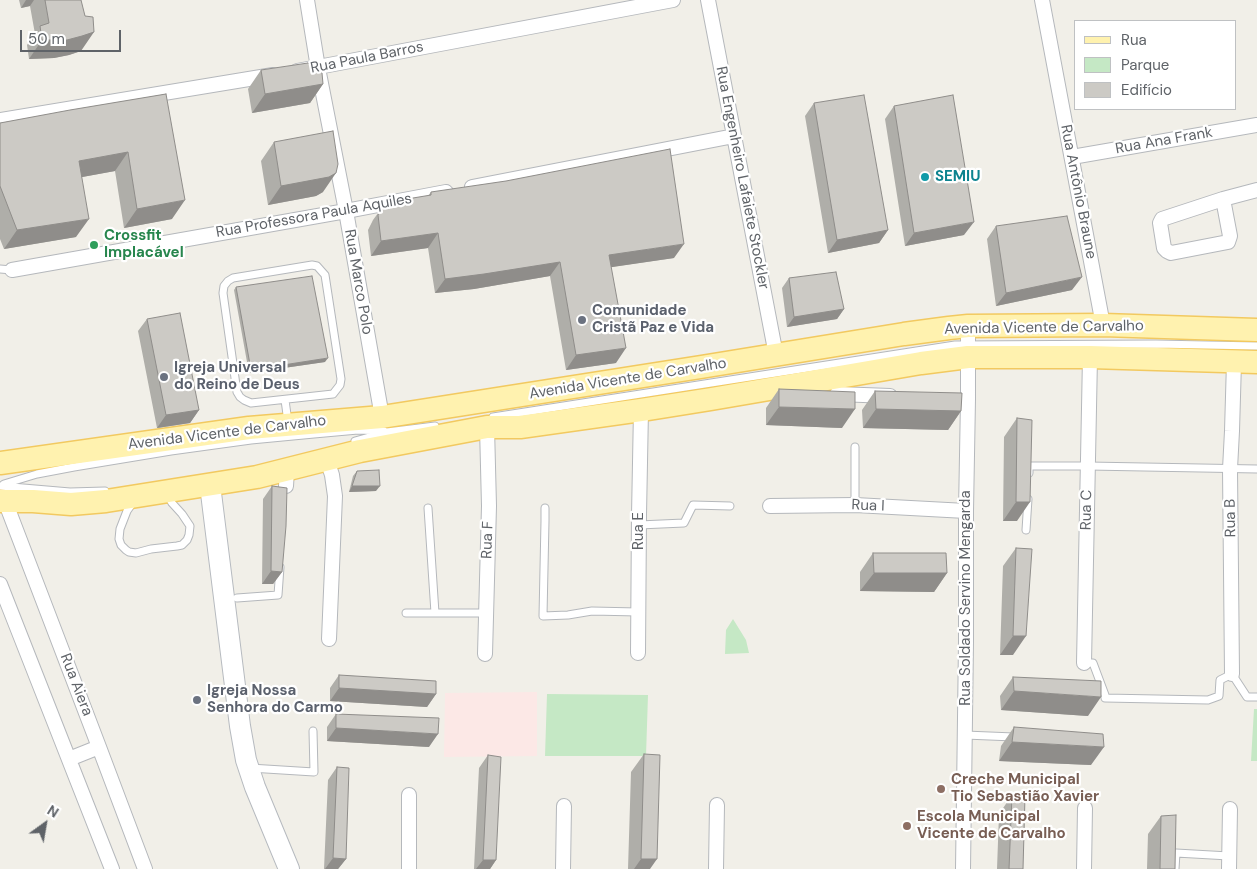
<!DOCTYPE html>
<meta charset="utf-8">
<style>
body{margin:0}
#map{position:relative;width:1257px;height:869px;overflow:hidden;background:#f1efe8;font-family:"DM Sans",sans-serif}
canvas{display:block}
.legend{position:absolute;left:1074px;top:20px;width:162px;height:90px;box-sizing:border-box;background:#fff;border:1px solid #bfc1c3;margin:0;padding:6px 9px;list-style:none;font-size:15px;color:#5f6368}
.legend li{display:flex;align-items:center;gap:10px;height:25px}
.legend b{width:25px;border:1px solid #bfc1c3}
.north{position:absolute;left:20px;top:799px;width:50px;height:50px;-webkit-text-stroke:4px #fff;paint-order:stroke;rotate:32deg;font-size:14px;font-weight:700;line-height:20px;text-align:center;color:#5f6368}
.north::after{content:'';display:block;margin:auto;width:18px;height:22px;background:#5f6368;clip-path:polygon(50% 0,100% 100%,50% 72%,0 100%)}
.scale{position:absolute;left:20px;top:30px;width:101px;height:22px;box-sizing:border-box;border:2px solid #5f6368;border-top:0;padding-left:6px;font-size:15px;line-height:18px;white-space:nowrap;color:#5f6368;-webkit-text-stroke:4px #fff;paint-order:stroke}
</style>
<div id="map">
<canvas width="1257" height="869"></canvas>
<ul class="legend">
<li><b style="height:6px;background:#fff2af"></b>Rua</li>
<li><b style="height:14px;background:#c5e8c5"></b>Parque</li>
<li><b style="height:14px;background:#cccac5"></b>Edifício</li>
</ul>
<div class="north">N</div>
<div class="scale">50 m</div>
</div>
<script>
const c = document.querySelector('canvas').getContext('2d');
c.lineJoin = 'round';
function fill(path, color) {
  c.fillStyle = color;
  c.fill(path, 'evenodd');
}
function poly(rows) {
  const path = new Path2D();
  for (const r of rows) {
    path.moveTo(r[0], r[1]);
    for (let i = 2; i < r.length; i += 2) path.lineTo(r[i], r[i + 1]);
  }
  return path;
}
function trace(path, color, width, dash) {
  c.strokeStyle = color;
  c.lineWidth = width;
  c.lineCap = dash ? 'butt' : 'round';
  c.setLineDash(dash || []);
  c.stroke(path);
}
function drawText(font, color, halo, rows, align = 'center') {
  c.font = font + ' "DM Sans",sans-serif';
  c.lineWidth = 4.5;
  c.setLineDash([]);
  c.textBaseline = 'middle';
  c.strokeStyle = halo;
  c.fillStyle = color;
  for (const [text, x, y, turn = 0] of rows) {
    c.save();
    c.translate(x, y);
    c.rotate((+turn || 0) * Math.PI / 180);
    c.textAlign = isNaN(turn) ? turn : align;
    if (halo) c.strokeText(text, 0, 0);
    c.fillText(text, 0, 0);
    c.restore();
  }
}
fill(poly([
 [537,692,537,756,444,757,445,693]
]), '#fce8e6');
fill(poly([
 [733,619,746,640,749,653,725,654,726,630],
 [547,694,648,695,646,756,545,756],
 [1254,709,1257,709,1257,761,1251,761]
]), '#c5e8c5');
const lane = poly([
 [312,265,317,266,325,275,341,379,340,385,333,394,251,403,244,400,240,397,237,392,223,293,224,286,228,281,233,278,312,265],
 [0,269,12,270],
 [285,400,288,422],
 [493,417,955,345,1156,344,1257,346],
 [355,441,387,432,435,426],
 [855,447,855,505],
 [1029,473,1029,466,1088,466,1257,469],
 [4,484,37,474,74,467,171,451,251,440,314,434,358,430,384,431],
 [0,486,70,492,105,491],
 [134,501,127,511,120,529,119,539,121,545,126,550,129,552,136,553,151,549,177,546,182,545,187,540,189,535,190,526,182,514,172,503,167,494],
 [428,508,435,613],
 [545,508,545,521,543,616,568,615,592,611,638,612],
 [639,525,684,523,693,505,730,506],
 [1026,530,1028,499],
 [237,598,278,595,280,567],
 [406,613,486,613],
 [1084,663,1093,663,1105,695,1105,698,1208,700,1219,696,1220,680,1232,674,1247,697,1257,697],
 [965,735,1014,737],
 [250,768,314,772,313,731],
 [1175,869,1176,853,1229,856]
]);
const street = poly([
 [307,0,318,68,346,211,382,417],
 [708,0,776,355],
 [1042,0,1103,325],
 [297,71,673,0],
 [0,120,273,75],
 [1072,157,1257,125],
 [472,187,734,136],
 [1223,199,1162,219,1160,223,1164,248,1167,251,1171,253,1228,242,1230,236,1223,199,1257,190],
 [12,270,346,211,446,192],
 [837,394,890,396],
 [327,460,332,475,335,496,329,639],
 [286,486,287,470],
 [5,501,99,747,145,869],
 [770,506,855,505,966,511],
 [0,584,112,869],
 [638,653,639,515,641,410],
 [485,654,489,506,487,427],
 [1084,663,1090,357],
 [1232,674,1230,469,1232,431,1234,362],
 [69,759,99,747],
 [409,869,409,795],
 [563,869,564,806],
 [716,869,717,805],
 [963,869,966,642,966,511,968,399,968,326],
 [1084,869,1085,808],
 [1229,869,1230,809]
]);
const secondary = poly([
 [210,485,240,726,246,760,255,787,289,869]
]);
const primary = poly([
 [0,463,249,428,382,417,701,367,904,334,949,328,968,326,1103,325,1257,330],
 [0,501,33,501,71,504,106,501,257,477,360,451,487,427,520,427,641,410,711,399,921,363,968,357,1090,357,1257,362]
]);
trace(lane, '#b5b8bc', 9);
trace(street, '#b5b8bc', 16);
trace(secondary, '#b6babf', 22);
trace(primary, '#f2c960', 25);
trace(lane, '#fff', 7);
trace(street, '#fff', 14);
trace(secondary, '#fff', 20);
trace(primary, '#fff2af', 22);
fill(poly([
 [19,0,81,0,81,51,69,55,54,58,29,59,27,45,35,34,30,6,21,8],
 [261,70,323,84,310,103,252,113,248,89],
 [166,94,172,219,124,228,115,171,82,177,76,237,4,249,0,239,0,123],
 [814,103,888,230,879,243,828,253,805,116],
 [894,106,964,235,905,246,885,119],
 [274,142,323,192,316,196,268,205,261,161],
 [431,192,674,258,611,267,616,363,566,370,550,276,474,289,435,293,428,248,371,256,368,230,373,220,384,205,428,196],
 [996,226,1072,290,996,306,987,239],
 [789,278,844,309,837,319,787,327,782,288],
 [236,287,325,362,249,373,234,290],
 [147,319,199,410,190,423,157,428,138,331],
 [779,389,842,428,766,425,766,408],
 [875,391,961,411,948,430,863,428,862,410],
 [1017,418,1017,521,1003,521,1004,437],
 [357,471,376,491,349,492,353,476],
 [272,486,282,572,273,584,262,584,263,499],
 [1016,548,1013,655,1000,655,1003,566],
 [873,553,947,573,934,592,860,591,860,572],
 [339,675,436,694,427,707,330,701,330,688],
 [1013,677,1088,716,1001,710,1000,696],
 [336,714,429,747,327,741,327,727],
 [1014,727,1091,765,999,761,1001,746],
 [644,754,650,869,628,869,631,772],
 [488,755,496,860,490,869,474,869,479,768],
 [337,767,346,859,338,869,324,869,328,780],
 [1012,795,1023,869,997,869,999,814],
 [1161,816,1175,869,1147,869,1148,834]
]), '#afaea9');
fill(poly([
 [26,0,34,0,30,6,21,8],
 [94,32,81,51,69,55,54,58,29,59,42,40],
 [323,84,310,103,252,113,265,94],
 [128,152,115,171,66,180,79,161],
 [336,173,323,192,316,196,268,205,281,186],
 [185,200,172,219,124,228,137,209],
 [89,219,76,237,4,249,17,230],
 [974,222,964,235,905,246,914,233],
 [888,230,879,243,828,253,837,240],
 [438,233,428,248,371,256,381,241],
 [684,244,674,258,599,269,609,255],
 [560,262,550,276,474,289,435,293,445,279],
 [1082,277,1072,290,996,306,1006,293],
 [844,309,837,319,787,327,794,317],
 [626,348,616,363,566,370,576,355],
 [328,358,325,362,249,373,251,370],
 [779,407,855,409,842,428,766,425],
 [876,409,961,411,948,430,863,428],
 [199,410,190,423,157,428,166,415],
 [352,486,380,486,376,491,349,492],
 [1016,502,1030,502,1017,521,1003,521],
 [271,571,282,572,273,584,262,584],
 [874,573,947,573,934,592,860,591],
 [1013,636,1026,636,1013,655,1000,655],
 [339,688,436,694,427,707,330,701],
 [1014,691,1101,697,1088,716,1001,710],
 [336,728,438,734,429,747,327,741],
 [1012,742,1104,747,1091,765,999,761],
 [333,858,346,859,338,869,325,869],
 [641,859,657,859,650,869,634,869],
 [483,860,496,860,490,869,476,869]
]), '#8f8d8a');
const building = poly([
 [45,0,81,0,85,16,93,17,94,32,82,36,67,40,42,40,40,26,49,23,45,0],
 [308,63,322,73,323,84,265,94,261,70,308,63],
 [166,94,185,200,137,209,128,152,79,161,89,219,17,230,0,186,0,123,70,110,166,94],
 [864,95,888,230,837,240,814,103,864,95],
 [953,95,974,222,914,233,894,106,953,95],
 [333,131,338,164,336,173,329,177,281,186,274,142,333,131],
 [670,149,684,244,609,255,626,348,576,355,560,262,484,274,445,279,438,233,381,241,378,215,384,205,389,202,431,195,431,192,506,181,670,149],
 [1067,216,1082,277,1006,293,996,226,1067,216],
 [836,272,844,309,794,317,789,278,836,272],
 [312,276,328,358,251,370,236,287,312,276],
 [180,313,199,410,166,415,147,319,180,313],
 [779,389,855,392,855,409,779,407,779,389],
 [875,391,962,393,961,411,876,409,875,391],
 [1017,418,1032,420,1030,502,1016,502,1017,418],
 [379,470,380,486,352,486,357,471,379,470],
 [272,486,287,488,286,526,282,572,271,571,272,486],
 [1016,548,1032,549,1026,636,1013,636,1016,548],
 [873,553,946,553,947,573,874,573,873,553],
 [339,675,436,681,436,694,339,688,339,675],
 [1013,677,1101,681,1101,697,1014,691,1013,677],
 [336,714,439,718,438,734,336,728,336,714],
 [1014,727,1103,734,1104,747,1012,742,1014,727],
 [644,754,660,755,657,859,641,859,644,754],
 [488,755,501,757,496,860,483,860,488,755],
 [337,767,349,768,346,859,333,858,337,767],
 [1012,795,1025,796,1023,869,1009,869,1012,795],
 [1176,815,1175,869,1160,869,1161,816,1176,815]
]);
fill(building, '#cccac5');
trace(building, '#8f8d8a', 1);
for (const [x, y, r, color] of [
 [925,177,5,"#0f9aa8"],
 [94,245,5,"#2e9e5b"],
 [582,320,5,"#6b7280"],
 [164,377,5,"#6b7280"],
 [197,700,5,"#6b7280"],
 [941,789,5,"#8d6e63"],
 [907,826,5,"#8d6e63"]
]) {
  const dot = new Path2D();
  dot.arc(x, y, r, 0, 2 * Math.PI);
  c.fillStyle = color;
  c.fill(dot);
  trace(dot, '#fff', 2);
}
drawText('15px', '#5f6368', '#fff', [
 ["Rua Paula Barros",367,58,-11],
 ["Rua Ana Frank",1164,141,-10],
 ["Rua Engenheiro Lafaiete Stockler",742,178,79],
 ["Rua Antônio Braune",1078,192,79],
 ["Rua Professora Paula Aquiles",314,216,-10],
 ["Rua Marco Polo",358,282,80],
 ["Avenida Vicente de Carvalho",1044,328,-1],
 ["Avenida Vicente de Carvalho",628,379,-9],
 ["Avenida Vicente de Carvalho",227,433,-7],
 ["Rua I",868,506,2],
 ["Rua C",1087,510,-89],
 ["Rua B",1231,518,-91],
 ["Rua E",639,531,-90],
 ["Rua F",488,540,-88],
 ["Rua Soldado Servino Mengarda",966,598,-90],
 ["Rua Aiera",76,685,69]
]);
drawText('bold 15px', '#0d838f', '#fff', [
 ["SEMIU",935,177]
], 'left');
drawText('bold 15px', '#27864d', '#fff', [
 ["Crossfit",104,236],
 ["Implacável",104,253]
], 'left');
drawText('bold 15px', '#5b616d', '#fff', [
 ["Comunidade",592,311],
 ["Cristã Paz e Vida",592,328],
 ["Igreja Universal",174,368],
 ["do Reino de Deus",174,385],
 ["Igreja Nossa",207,691],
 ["Senhora do Carmo",207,708]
], 'left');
drawText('bold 15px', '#785e54', '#fff', [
 ["Creche Municipal",951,780],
 ["Tio Sebastião Xavier",951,797],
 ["Escola Municipal",917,817],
 ["Vicente de Carvalho",917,834]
], 'left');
</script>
